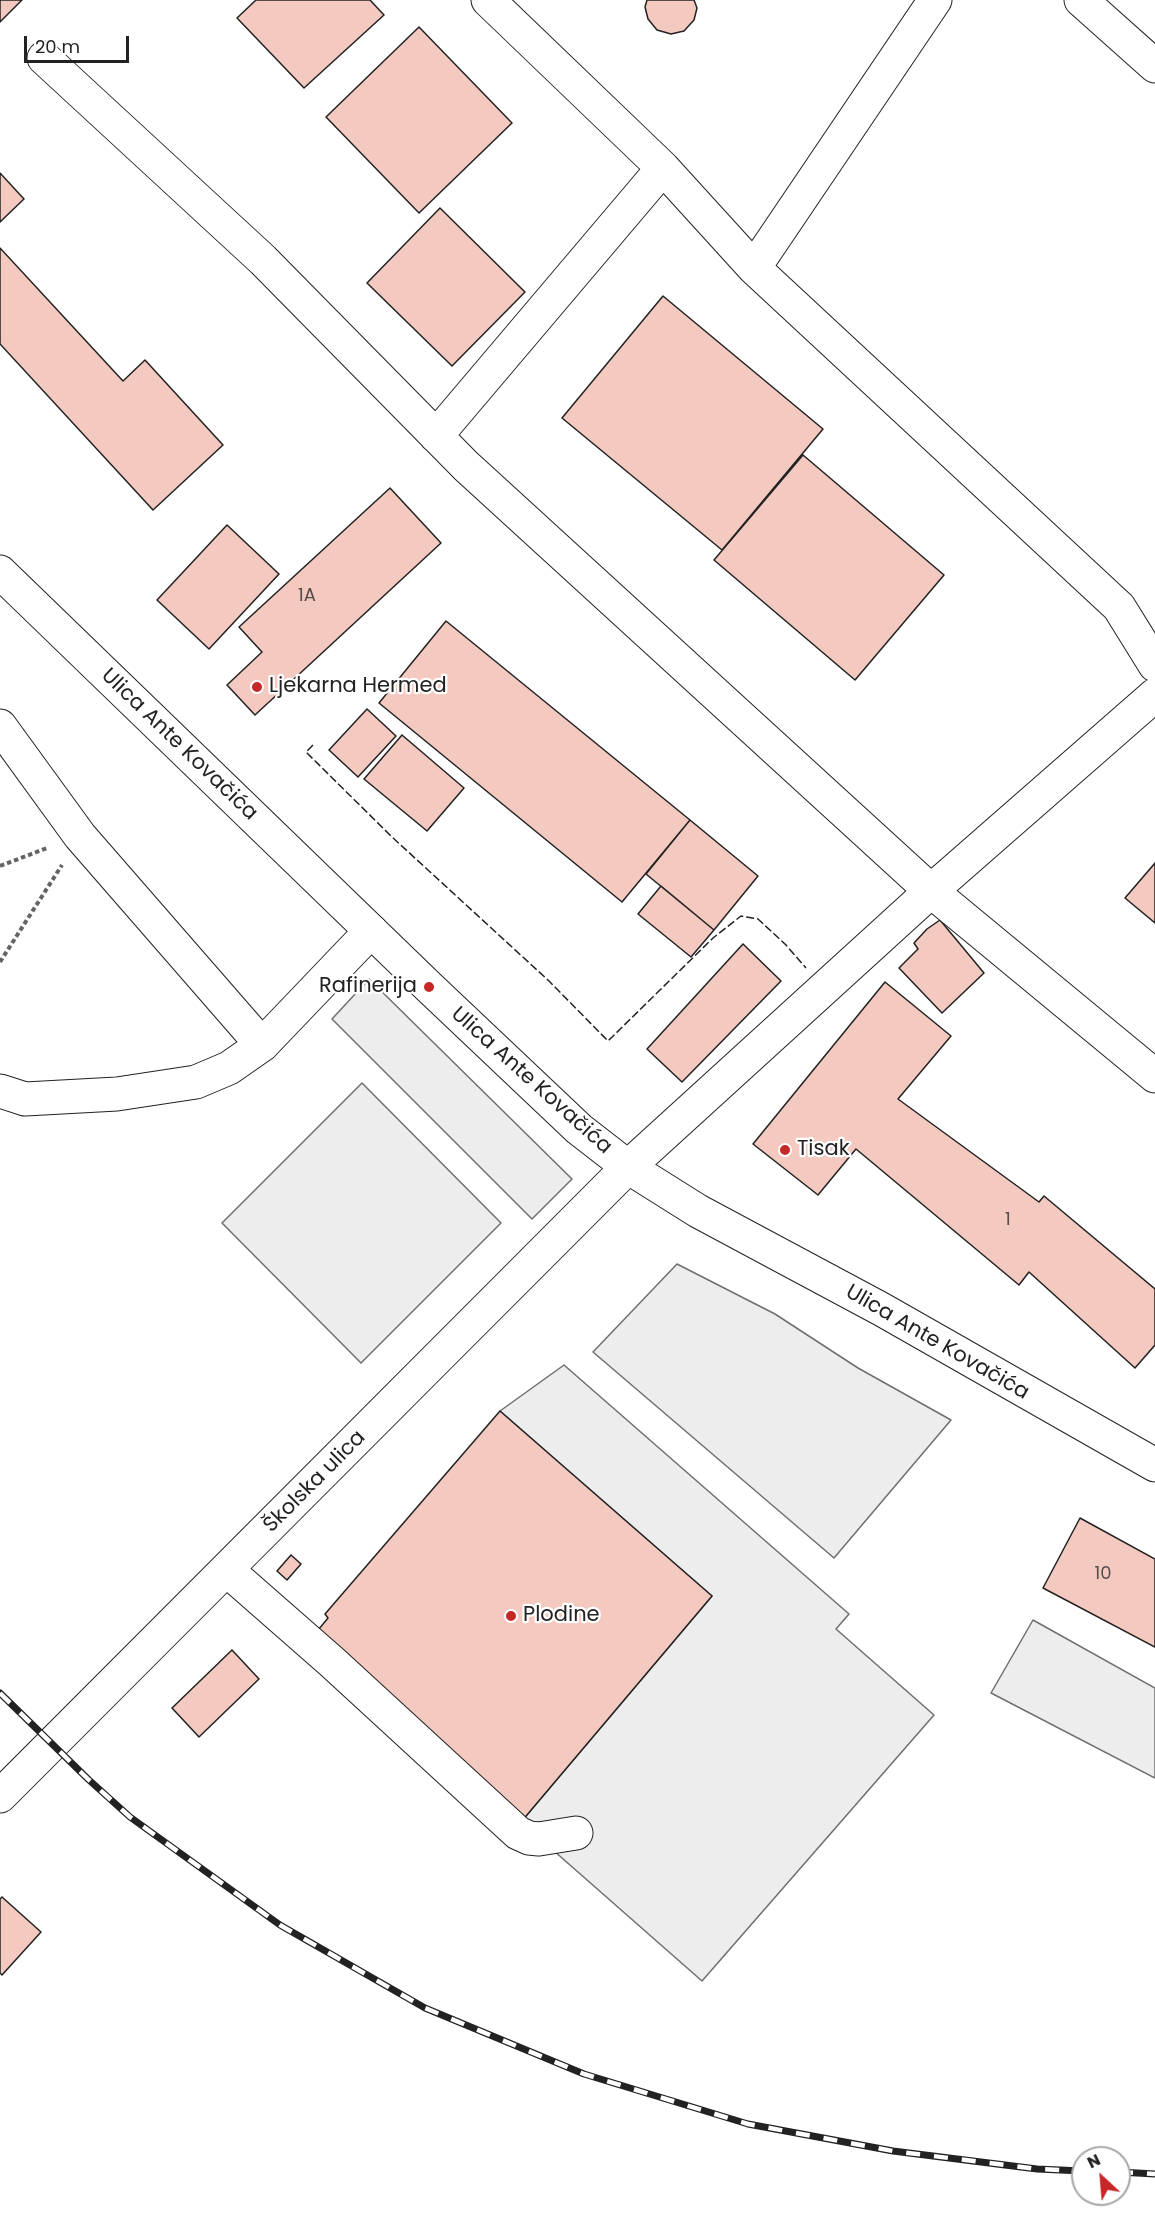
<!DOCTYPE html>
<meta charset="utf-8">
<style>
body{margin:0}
#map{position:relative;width:1155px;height:2230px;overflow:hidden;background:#fff;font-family:Poppins,sans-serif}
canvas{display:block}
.north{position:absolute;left:1071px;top:2146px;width:60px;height:60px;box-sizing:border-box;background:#fff;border:2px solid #a7a7a7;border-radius:50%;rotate:334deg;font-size:16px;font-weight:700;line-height:24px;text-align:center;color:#222}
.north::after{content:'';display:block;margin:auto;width:21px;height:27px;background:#c62828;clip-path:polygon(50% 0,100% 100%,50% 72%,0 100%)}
.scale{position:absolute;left:24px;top:36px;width:105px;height:27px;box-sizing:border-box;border:3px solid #222;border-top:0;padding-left:8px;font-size:18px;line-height:21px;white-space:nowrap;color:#222;-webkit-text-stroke:4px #fff;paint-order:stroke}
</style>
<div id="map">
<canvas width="1155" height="2230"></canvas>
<div class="north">N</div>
<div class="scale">20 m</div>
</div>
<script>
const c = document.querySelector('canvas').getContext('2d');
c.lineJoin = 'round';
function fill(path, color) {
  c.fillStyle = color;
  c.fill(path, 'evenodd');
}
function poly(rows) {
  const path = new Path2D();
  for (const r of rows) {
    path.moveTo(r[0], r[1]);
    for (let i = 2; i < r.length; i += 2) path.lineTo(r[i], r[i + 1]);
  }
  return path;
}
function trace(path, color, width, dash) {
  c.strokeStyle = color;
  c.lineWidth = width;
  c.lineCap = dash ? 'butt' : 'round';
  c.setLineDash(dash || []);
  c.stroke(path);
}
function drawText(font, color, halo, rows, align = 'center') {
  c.font = font + ' Poppins,sans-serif';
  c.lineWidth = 4.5;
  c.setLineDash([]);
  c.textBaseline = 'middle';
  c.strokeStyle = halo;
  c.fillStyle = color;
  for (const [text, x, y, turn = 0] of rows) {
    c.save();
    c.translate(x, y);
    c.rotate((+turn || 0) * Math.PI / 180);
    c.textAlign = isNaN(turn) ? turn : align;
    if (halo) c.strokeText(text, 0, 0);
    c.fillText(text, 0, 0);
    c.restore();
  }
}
const parking = poly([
 [369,979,572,1179,532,1219,332,1019,369,979],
 [362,1083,501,1223,361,1363,222,1223,362,1083],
 [677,1264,775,1314,858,1368,951,1420,834,1558,593,1352,677,1264],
 [564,1365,849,1614,836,1629,934,1715,702,1981,521,1822,712,1596,500,1411,564,1365],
 [1033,1620,1155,1688,1155,1778,991,1693,1033,1620]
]);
fill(parking, '#ededed');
trace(parking, '#6f6f6f', 1.5);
const building = poly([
 [0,0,22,0,0,22,0,0],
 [256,0,370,0,384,15,304,88,237,18,256,0],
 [647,0,694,0,697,8,694,20,684,31,671,34,657,30,648,19,645,7,647,0],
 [419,27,512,123,419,213,326,117,419,27],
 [0,173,24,199,0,222,0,173],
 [440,208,525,292,452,366,367,283,440,208],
 [0,248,123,381,145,360,223,445,153,510,0,344,0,248],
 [663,296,823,429,722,550,562,418,663,296],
 [803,455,944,575,855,680,714,560,803,455],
 [390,488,441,543,255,715,227,685,262,652,239,627,390,488],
 [227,525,279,574,209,649,157,600,227,525],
 [446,621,690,820,622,902,379,703,446,621],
 [367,709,396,736,358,777,329,750,367,709],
 [402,735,464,788,427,831,364,779,402,735],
 [690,820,758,876,714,930,646,874,690,820],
 [1155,863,1155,923,1125,898,1155,863],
 [661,886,714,930,691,957,638,914,661,886],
 [940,920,984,973,942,1013,899,968,918,949,914,943,927,929,940,920],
 [743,944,781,981,682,1082,647,1049,743,944],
 [885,982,951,1036,898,1099,1039,1202,1044,1196,1155,1289,1155,1345,1135,1368,1029,1272,1019,1285,856,1149,818,1195,753,1144,885,982],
 [500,1411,712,1596,521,1822,314,1635,328,1618,325,1614,500,1411],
 [1080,1518,1155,1559,1155,1647,1043,1588,1080,1518],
 [291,1555,301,1564,287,1580,277,1571,291,1555],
 [232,1650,259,1679,199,1737,172,1708,232,1650],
 [2,1897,41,1932,2,1975,0,1973,0,1899,2,1897]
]);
fill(building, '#f3c9c0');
trace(building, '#222', 1.5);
const minor = poly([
 [488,0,663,168],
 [1081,0,1155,66],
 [44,58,263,260,466,466,931,891,1155,1076],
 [754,268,935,0],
 [436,436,663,168,754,268,1119,607,1155,665],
 [0,726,80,836,262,1045],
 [0,1091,25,1099,117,1094,196,1082,229,1068,262,1045,371,931],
 [227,1570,332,1662,518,1833,529,1838,539,1839,576,1833],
 [0,1796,628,1167,931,891,1155,695]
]);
const major = poly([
 [0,572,429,987,579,1129,628,1167,698,1211,881,1309,1155,1465]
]);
trace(minor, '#222', 35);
trace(major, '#222', 35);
trace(poly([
 [0,866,47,848],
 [0,962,62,865]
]), '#646464', 4, [4.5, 3]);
trace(minor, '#fff', 33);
trace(major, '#fff', 33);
const rail = poly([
 [0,1693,89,1780,130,1817,280,1925,425,2008,584,2074,748,2124,893,2151,1037,2169,1083,2171],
 [1119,2172,1155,2174]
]);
trace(rail, '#222', 7);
trace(rail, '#fff', 4.5, [14]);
trace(poly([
 [313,745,306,752,308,754,392,837,549,981,608,1041,713,938,741,916,758,919,786,945,806,968]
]), '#222', 1.5, [8, 3]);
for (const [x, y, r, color] of [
 [257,687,6,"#c62828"],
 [429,987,6,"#c62828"],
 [785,1150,6,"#c62828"],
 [511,1616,6,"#c62828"]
]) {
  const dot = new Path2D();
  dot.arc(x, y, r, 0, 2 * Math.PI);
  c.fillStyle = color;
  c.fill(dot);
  trace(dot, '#fff', 2);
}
drawText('18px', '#564c4a', null, [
 ["1A",307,596],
 ["1",1008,1220],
 ["10",1103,1574]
]);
drawText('21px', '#222', '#fff', [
 ["Ljekarna Hermed",269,687],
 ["Rafinerija",417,987,"right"],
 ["Tisak",797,1150],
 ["Plodine",523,1616]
], 'left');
drawText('21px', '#222', '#fff', [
 ["Ulica Ante Kovačića",179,745,44],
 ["Ulica Ante Kovačića",531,1081,42],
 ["Ulica Ante Kovačića",937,1343,30],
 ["Školska ulica",315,1482,-45]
]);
</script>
